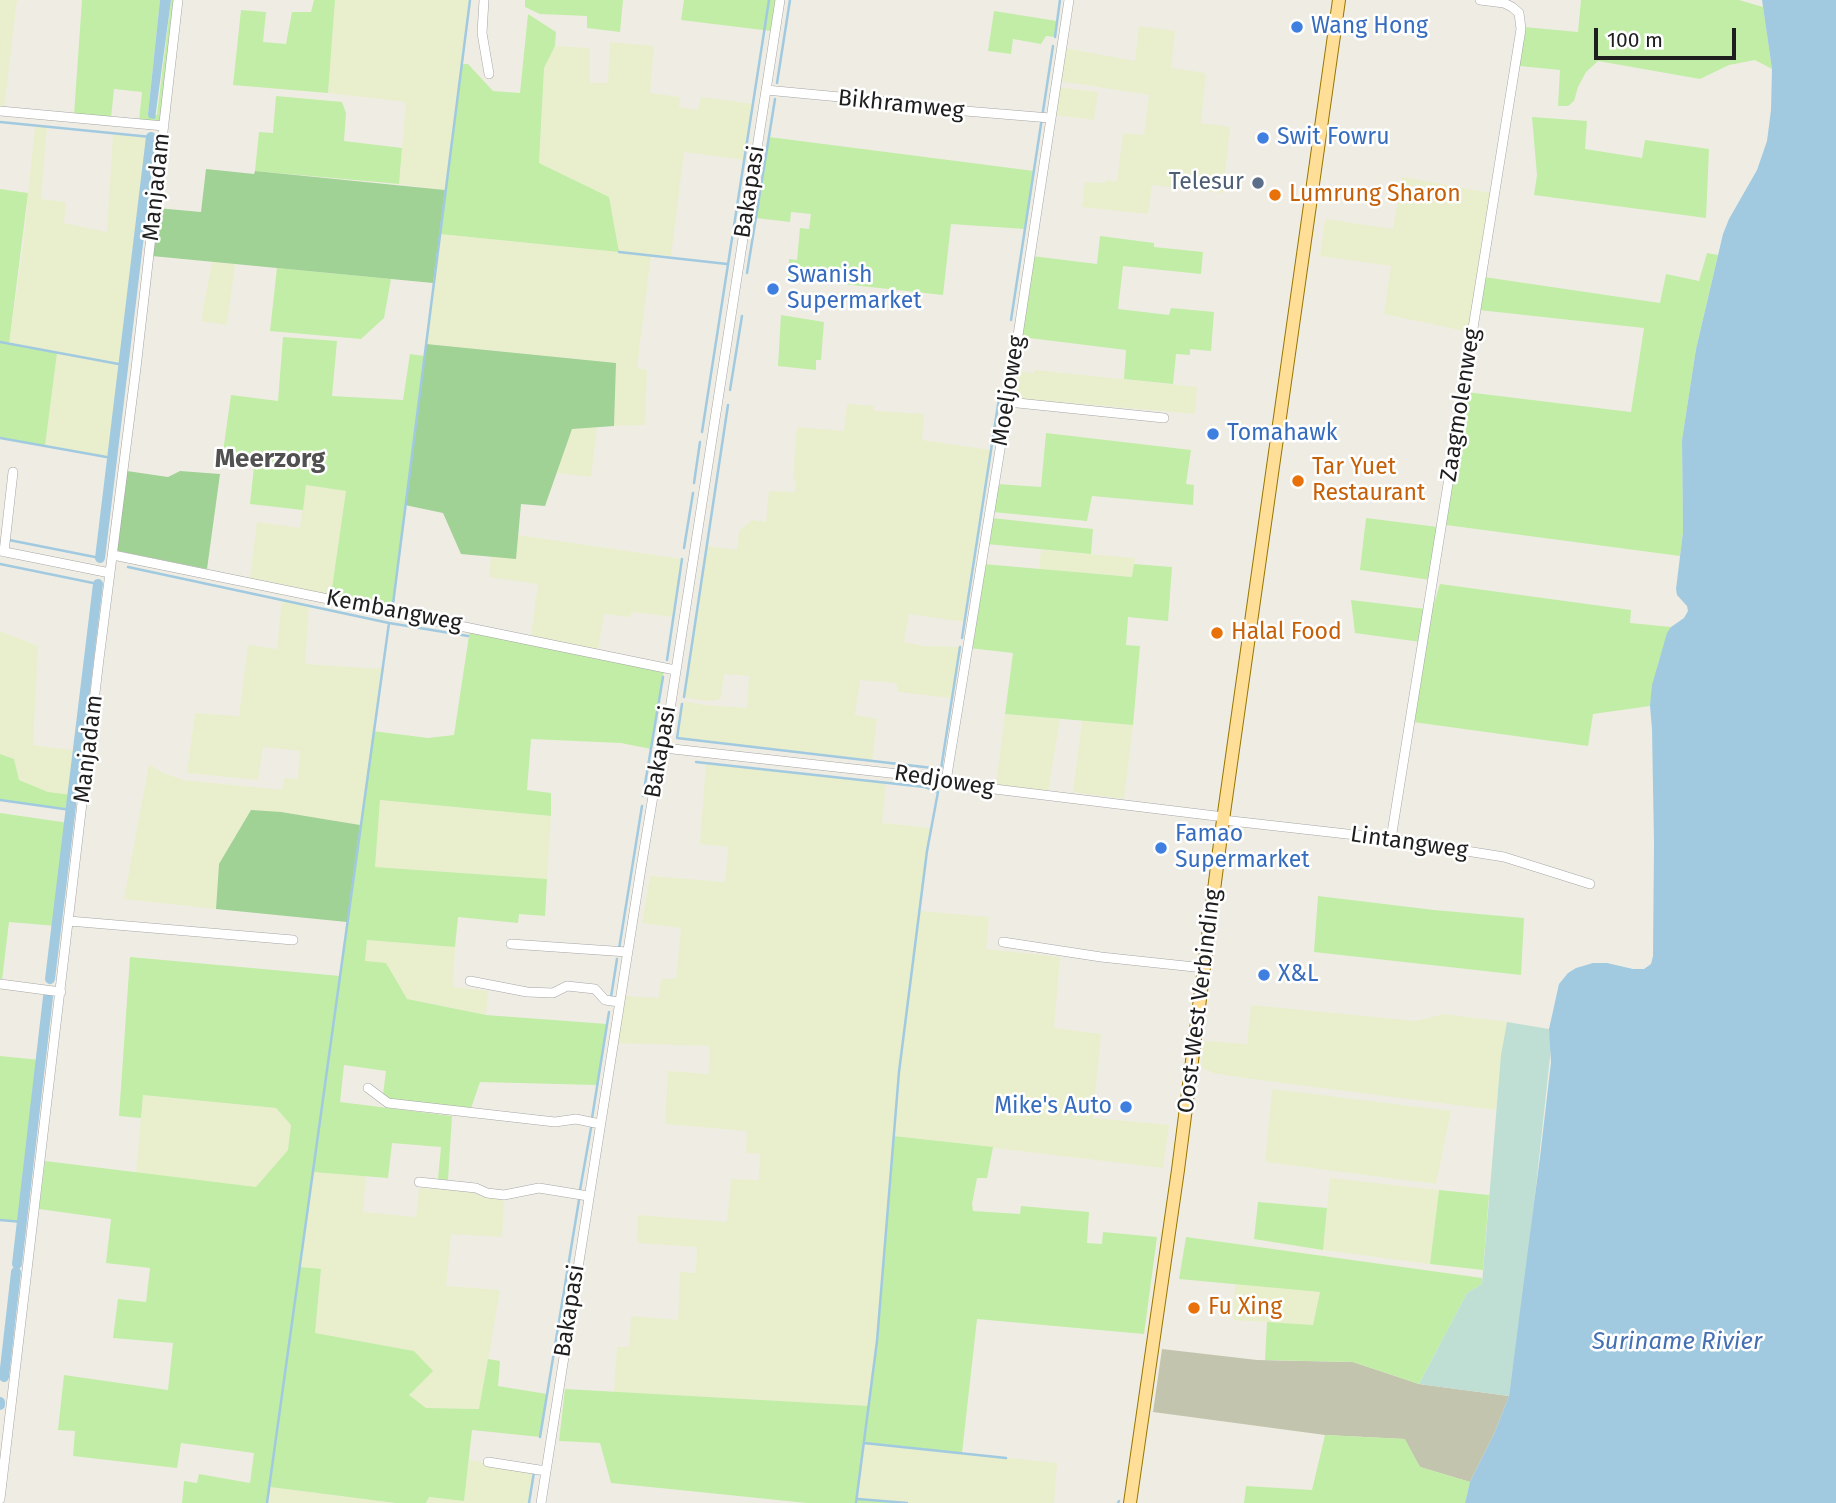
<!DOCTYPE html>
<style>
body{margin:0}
#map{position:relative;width:1836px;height:1503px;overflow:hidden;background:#efede3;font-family:"Fira Sans",sans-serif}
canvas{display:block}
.scale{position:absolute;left:1594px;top:28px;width:142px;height:32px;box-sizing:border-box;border:4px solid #1e1e1e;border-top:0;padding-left:9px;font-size:21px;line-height:24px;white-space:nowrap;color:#1e1e1e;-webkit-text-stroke:5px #fff;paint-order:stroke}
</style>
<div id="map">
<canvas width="1836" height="1503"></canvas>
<div class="scale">100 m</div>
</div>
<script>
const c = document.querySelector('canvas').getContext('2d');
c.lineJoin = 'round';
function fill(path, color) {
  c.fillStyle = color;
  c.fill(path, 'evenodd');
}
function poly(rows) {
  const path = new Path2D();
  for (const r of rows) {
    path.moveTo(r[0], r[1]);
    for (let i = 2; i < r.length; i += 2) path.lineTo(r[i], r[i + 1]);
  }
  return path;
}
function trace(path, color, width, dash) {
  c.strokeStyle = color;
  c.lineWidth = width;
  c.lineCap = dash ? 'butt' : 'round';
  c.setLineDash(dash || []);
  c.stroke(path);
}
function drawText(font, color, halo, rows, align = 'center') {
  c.font = font + ' "Fira Sans",sans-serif';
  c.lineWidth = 5;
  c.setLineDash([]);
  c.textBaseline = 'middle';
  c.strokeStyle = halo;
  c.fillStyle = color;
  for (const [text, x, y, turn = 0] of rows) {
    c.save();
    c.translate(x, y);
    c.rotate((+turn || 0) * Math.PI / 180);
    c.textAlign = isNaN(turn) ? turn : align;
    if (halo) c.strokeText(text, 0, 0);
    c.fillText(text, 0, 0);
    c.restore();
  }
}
fill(poly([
 [1162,1349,1257,1360,1353,1362,1419,1384,1509,1396,1494,1434,1470,1482,1420,1467,1404,1439,1325,1435,1153,1412]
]), '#c2c4ae');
fill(poly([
 [0,0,17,0,4,109,0,108],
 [335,0,470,0,445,190,399,184,406,102,328,93],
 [1139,26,1175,31,1171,68,1206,73,1201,123,1230,127,1223,193,1152,185,1148,214,1082,207,1085,182,1105,183,1106,180,1117,181,1123,133,1144,135,1149,95,1060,81,1065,48,1135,61],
 [610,42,654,46,650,93,680,97,679,107,698,110,701,97,753,104,744,160,684,152,671,256,651,255,637,368,647,370,645,425,614,426,616,363,426,344,440,234,619,252,609,197,539,163,544,68,555,46,590,48,590,83,608,83],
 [1058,87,1098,92,1094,120,1054,115],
 [35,126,47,127,41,199,66,202,64,223,107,232,113,134,151,137,112,458,45,446,57,353,9,344,23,246],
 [1402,177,1491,193,1469,332,1384,314,1391,266,1320,256,1325,219,1393,229],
 [212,262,235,264,227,325,201,321],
 [1035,370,1197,387,1195,414,1015,398,1013,391,1015,371,1034,373],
 [847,404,874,406,874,411,924,414,922,440,991,450,964,622,909,614,904,642,923,646,960,647,952,698,898,692,896,683,860,680,855,715,877,719,872,762,677,738,683,701,704,705,747,708,749,676,724,674,721,697,717,700,705,701,684,697,707,546,737,550,739,531,752,520,766,522,769,491,795,492,796,479,793,479,797,427,844,431],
 [597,427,591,477,556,473,572,429],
 [306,485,346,491,331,595,250,578,257,522,300,528],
 [518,535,682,559,673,617,632,612,630,617,604,614,598,650,531,637,538,584,489,577,491,557,516,558],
 [1041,550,1135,558,1133,577,1039,570],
 [282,600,309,605,305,664,383,669,360,825,281,812,219,864,216,909,124,899,149,764,161,772,183,780,282,790,284,778,298,779,300,751,263,747,258,780,187,773,195,713,239,716,248,645,277,649],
 [0,631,38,646,33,745,78,751,72,795,48,792,19,780,14,759,0,754],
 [1005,714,1060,719,1048,792,996,786],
 [1082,721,1133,725,1124,799,1073,792],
 [706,763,886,782,882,823,931,828,920,911,989,917,986,949,1060,957,1054,1028,1101,1034,1093,1118,1169,1125,1163,1168,893,1136,877,1341,869,1406,614,1392,617,1347,629,1347,631,1316,678,1320,680,1272,696,1273,697,1247,637,1243,638,1215,727,1222,731,1179,759,1180,760,1154,746,1153,747,1131,665,1124,668,1071,709,1074,710,1046,617,1043,625,996,659,998,661,979,676,979,681,928,642,923,650,876,725,882,728,847,700,844],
 [380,800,551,816,547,879,375,867],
 [367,940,455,947,453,987,488,991,486,1015,406,999,386,963,365,962],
 [1251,1005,1416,1021,1444,1014,1507,1022,1496,1110,1244,1078,1213,1073,1203,1068,1201,1064,1205,1041,1247,1044],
 [1272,1089,1451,1111,1436,1184,1265,1162],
 [143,1095,276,1108,291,1125,288,1150,257,1187,136,1173],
 [313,1172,366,1176,363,1212,416,1217,419,1188,475,1192,481,1197,504,1198,502,1237,451,1234,446,1286,500,1290,480,1409,426,1408,408,1395,414,1351,315,1333,321,1270,300,1267],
 [1330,1178,1439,1190,1430,1264,1323,1250],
 [1235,1284,1320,1292,1313,1325,1233,1320],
 [864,1443,1057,1463,1054,1503,907,1503,856,1499],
 [469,1460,534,1472,529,1503,426,1503,428,1497,464,1501],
 [269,1487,396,1503,267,1503]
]), '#e9efcd');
fill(poly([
 [82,0,160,0,148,114,157,115,171,0,175,0,161,118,157,122,139,121,142,92,114,89,111,118,74,115],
 [314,0,335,0,328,93,233,85,241,10,266,12,263,42,286,44,292,12,311,12],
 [525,0,623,0,620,32,587,28,587,16,540,14,525,7],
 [684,0,776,0,771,31,681,20],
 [1581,0,1739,0,1763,7,1772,69,1755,60,1729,65,1700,79,1598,61,1586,72,1578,87,1574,101,1568,106,1558,106,1560,70,1519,66,1524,27,1578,32],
 [994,11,1057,21,1055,37,1046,36,1041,44,1013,39,1011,54,988,51],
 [528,14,556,32,555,46,544,68,539,163,609,197,619,252,440,234,461,64,468,64,493,91,520,93],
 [276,96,342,102,346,113,344,141,402,148,399,184,255,171,259,132,273,133],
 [1532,117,1587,121,1585,149,1642,158,1645,140,1709,149,1706,218,1534,195,1537,175],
 [769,137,1034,171,1025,229,951,224,943,295,788,278,789,259,797,260,800,228,809,229,811,214,791,212,790,222,756,218],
 [0,189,28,193,9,344,57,353,45,446,0,438],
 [1100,236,1154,243,1154,247,1203,252,1201,274,1123,266,1118,309,1169,315,1171,308,1214,312,1211,351,1190,349,1190,355,1176,354,1173,384,1124,379,1126,350,1021,337,1032,256,1097,264],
 [1707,253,1718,255,1696,349,1682,440,1683,532,1680,556,1446,525,1466,392,1631,412,1644,328,1479,310,1484,277,1660,303,1666,274,1699,281],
 [277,268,391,279,384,318,361,339,270,331],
 [781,315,824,322,821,360,816,360,816,370,778,366],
 [283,337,337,341,332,396,403,400,410,354,424,356,392,608,331,595,346,491,306,485,303,510,250,504,255,457,223,452,231,395,278,401],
 [1046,433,1191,450,1186,484,1194,485,1193,505,1092,496,1087,521,993,512,997,484,1041,487],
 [992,518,1093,529,1091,554,987,544],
 [1366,518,1438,527,1431,580,1360,570],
 [983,564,1132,577,1134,564,1172,567,1168,621,1128,617,1126,645,1140,646,1133,725,1005,714,1013,653,969,648],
 [1440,584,1631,610,1630,623,1671,627,1658,664,1650,706,1593,714,1588,746,1413,722,1432,610],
 [1351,600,1426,609,1421,642,1355,633],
 [470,629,664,671,651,749,621,743,531,739,527,790,551,793,551,816,380,800,375,867,547,879,545,916,519,914,518,923,458,917,455,947,367,940,365,961,386,963,407,999,486,1015,607,1024,597,1085,480,1082,470,1111,393,1102,383,1094,386,1071,344,1065,340,1102,452,1116,448,1180,438,1179,441,1147,392,1143,388,1178,313,1172,300,1267,321,1269,315,1333,414,1351,433,1371,409,1395,426,1408,479,1409,488,1359,500,1361,498,1386,547,1394,540,1437,472,1430,464,1501,429,1497,426,1503,396,1503,270,1487,267,1503,182,1503,184,1481,197,1483,199,1474,250,1483,254,1453,181,1443,177,1468,73,1456,75,1431,58,1430,64,1375,168,1390,173,1343,113,1338,118,1299,146,1302,150,1268,106,1263,111,1219,39,1209,45,1161,256,1187,288,1150,291,1125,276,1108,143,1095,141,1118,119,1116,130,957,340,976,373,731,428,738,454,735],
 [0,754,14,759,19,780,48,792,72,795,71,810,0,800],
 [0,813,69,823,57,926,9,922,2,980,0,980],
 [1318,896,1434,910,1524,918,1521,975,1314,952],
 [0,1056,41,1060,23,1222,0,1220],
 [893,1136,993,1147,987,1178,977,1178,972,1204,973,1211,1020,1214,1021,1206,1089,1212,1087,1243,1102,1244,1103,1232,1157,1237,1144,1334,977,1319,962,1453,864,1444,856,1498,907,1503,807,1503,611,1483,600,1443,559,1441,565,1389,869,1406,877,1341],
 [1439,1190,1489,1195,1483,1270,1430,1264],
 [1258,1202,1327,1208,1323,1250,1254,1239],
 [1186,1237,1482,1278,1482,1284,1467,1293,1419,1384,1353,1362,1265,1360,1267,1322,1313,1325,1320,1292,1179,1279],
 [1325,1435,1405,1439,1420,1467,1470,1482,1465,1503,1244,1503,1246,1486,1312,1490]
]), '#c1eda6');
fill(poly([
 [206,169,254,174,255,171,445,190,433,283,152,256,157,208,201,212],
 [426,344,616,363,614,426,572,429,545,506,521,504,516,559,461,554,443,513,405,505],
 [127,471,168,477,180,471,220,474,207,569,118,551,117,546],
 [251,810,281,812,360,825,347,922,216,909,219,864]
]), '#a0d195');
fill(poly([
 [1507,1022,1549,1029,1551,1048,1529,1251,1509,1396,1419,1384,1467,1293,1482,1284,1501,1055]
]), '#bfdfd4');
fill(poly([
 [160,0,171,0,155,119,149,118,148,114],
 [1762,0,1836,0,1836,1503,1465,1503,1470,1482,1494,1434,1509,1396,1540,1157,1551,1062,1549,1029,1559,984,1568,973,1576,968,1593,963,1607,963,1633,969,1644,969,1651,964,1653,956,1654,844,1652,729,1650,706,1652,685,1667,633,1671,627,1684,618,1688,611,1687,606,1677,595,1676,589,1683,532,1682,440,1696,349,1723,234,1729,219,1757,170,1767,141,1771,110,1772,69]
]), '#a1cae0');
trace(poly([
 [1055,37,1060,0],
 [777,83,790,0],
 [0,122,151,137],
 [619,252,727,264],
 [747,273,775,99],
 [1011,320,1053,46],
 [0,342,124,365],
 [730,390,742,316],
 [702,432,769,0],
 [0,438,112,458],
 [694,483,700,442],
 [9,540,100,558],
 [684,548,693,493],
 [0,564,98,584],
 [128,567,389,623,468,636],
 [393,604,470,0],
 [962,638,1000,392],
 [667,660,682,559],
 [684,697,728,405],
 [682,704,677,738,941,769,960,647],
 [696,762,925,787,938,792,927,851,899,1072,877,1341,856,1503],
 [643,796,663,677],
 [0,800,71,810],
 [619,949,642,806],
 [611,997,617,959],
 [592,1118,609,1012],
 [580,1190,591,1128],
 [0,1220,23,1222],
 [0,1376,4,1377],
 [540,1437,579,1200],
 [864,1443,1006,1458],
 [858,1499,907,1503],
 [267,1503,389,623],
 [529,1503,534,1472],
 [1118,1503,1119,1501]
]), '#a1cae0', 2.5);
trace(poly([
 [100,558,151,137],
 [50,979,98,584],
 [17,1264,48,997],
 [4,1377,16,1272],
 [0,1405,0,1402]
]), '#a1cae0', 10);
const minor = poly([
 [484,0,482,33,489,74],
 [766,90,903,103,929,108,1050,118],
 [0,111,164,126],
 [1008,402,1164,418],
 [0,551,110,573],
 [4,552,13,472],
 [113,555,675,670],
 [664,748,917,776,978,787,1224,817],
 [946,781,1010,388,1069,0],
 [1223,820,1391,839,1504,857,1590,884],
 [1391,839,1521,29,1519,13,1512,7,1504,3,1480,0],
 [69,921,293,940],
 [1003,942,1101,957,1204,968],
 [511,944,627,952],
 [470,981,527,992,553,993,567,986,595,989,605,1000,619,1002],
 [0,984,61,992],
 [368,1088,388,1103,555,1122,576,1119,600,1124],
 [419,1182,476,1188,487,1193,504,1195,539,1188,588,1196],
 [488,1462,546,1471],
 [0,1499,99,659,136,368,178,0],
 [541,1503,641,868,657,772,664,748,780,0]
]);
const major = poly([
 [1130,1503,1178,1170,1223,820,1339,0]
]);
trace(minor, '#a5a5a5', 10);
trace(major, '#977700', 14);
trace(minor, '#fff', 9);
trace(major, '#ffde98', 12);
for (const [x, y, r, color] of [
 [1297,27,7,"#3f7fe0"],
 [1263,138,7,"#3f7fe0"],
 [1258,183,7,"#5c6f8a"],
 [1275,195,7,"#e8710a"],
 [773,289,7,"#3f7fe0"],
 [1213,434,7,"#3f7fe0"],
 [1298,481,7,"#e8710a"],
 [1217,633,7,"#e8710a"],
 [1161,848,7,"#3f7fe0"],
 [1264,975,7,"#3f7fe0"],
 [1126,1107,7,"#3f7fe0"],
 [1194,1308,7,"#e8710a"]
]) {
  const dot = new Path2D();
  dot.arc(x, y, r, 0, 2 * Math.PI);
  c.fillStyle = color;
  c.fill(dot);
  trace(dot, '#fff', 2.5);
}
drawText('23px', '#366cbe', '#fff', [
 ["Wang Hong",1311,27],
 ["Swit Fowru",1277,138],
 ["Swanish",787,276],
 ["Supermarket",787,302],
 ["Tomahawk",1227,434],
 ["Famao",1175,835],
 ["Supermarket",1175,861],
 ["X&L",1278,975],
 ["Mike's Auto",1112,1107,"right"]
], 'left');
drawText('23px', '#1e1e1e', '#fff', [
 ["Bikhramweg",901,105,6],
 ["Manjadam",157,187,-84],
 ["Bakapasi",750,192,-81],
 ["Moeljoweg",1009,391,-81],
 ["Zaagmolenweg",1461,405,-81],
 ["Kembangweg",394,611,11],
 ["Manjadam",89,749,-83],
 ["Bakapasi",661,752,-80],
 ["Redjoweg",944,781,9],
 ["Lintangweg",1409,843,8],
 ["Oost-West Verbinding",1200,1001,-83],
 ["Bakapasi",570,1311,-81]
]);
drawText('23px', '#4e5e75', '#fff', [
 ["Telesur",1244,183]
], 'right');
drawText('23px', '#c56008', '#fff', [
 ["Lumrung Sharon",1289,195],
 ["Tar Yuet",1312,468],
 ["Restaurant",1312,494],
 ["Halal Food",1231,633],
 ["Fu Xing",1208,1308]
], 'left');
drawText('italic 24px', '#456fb3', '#fff', [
 ["Suriname Rivier",1677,1342]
]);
drawText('bold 26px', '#515151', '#fff', [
 ["Meerzorg",270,460]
]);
</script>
